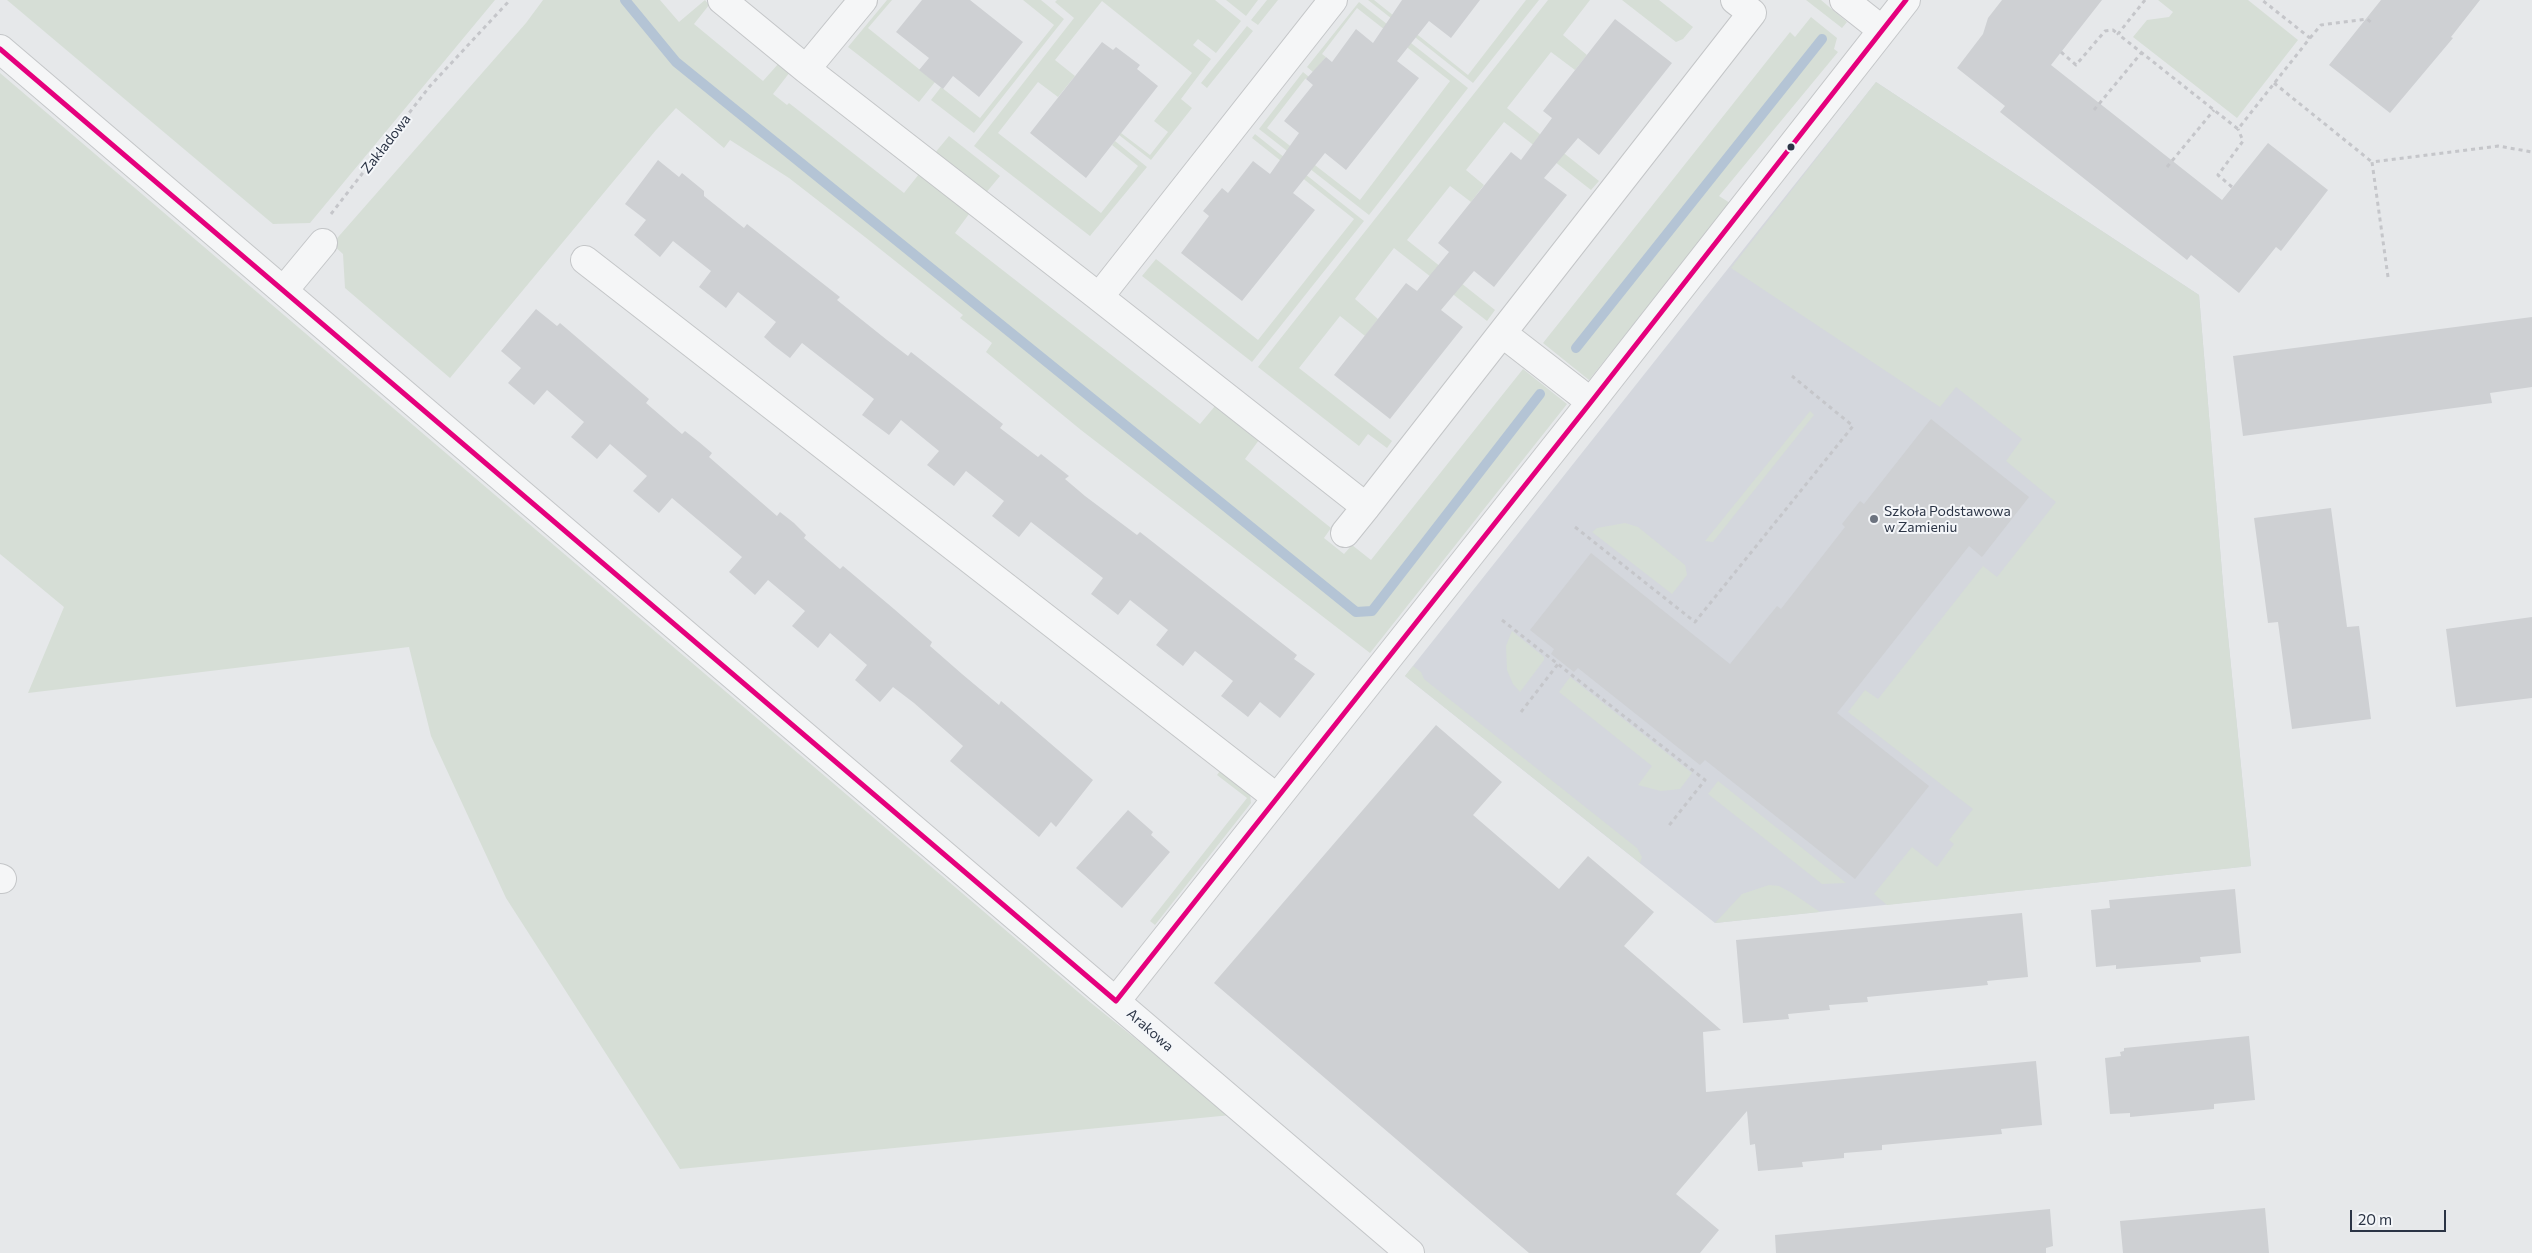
<!DOCTYPE html>
<meta charset="utf-8">
<style>
body{margin:0}
#map{position:relative;width:2532px;height:1253px;overflow:hidden;background:#e6e8ea;font-family:Commissioner,sans-serif}
canvas{display:block}
.scale{position:absolute;left:2350px;top:1210px;width:96px;height:22px;box-sizing:border-box;border:2px solid #2b3445;border-top:0;padding-left:6px;font-size:15px;line-height:18px;white-space:nowrap;color:#2b3445;-webkit-text-stroke:4px #f4f6f9;paint-order:stroke}
</style>
<div id="map">
<canvas width="2532" height="1253"></canvas>
<div class="scale">20 m</div>
</div>
<script>
const c = document.querySelector('canvas').getContext('2d');
c.lineJoin = 'round';
function fill(path, color) {
  c.fillStyle = color;
  c.fill(path, 'evenodd');
}
function poly(rows) {
  const path = new Path2D();
  for (const r of rows) {
    path.moveTo(r[0], r[1]);
    for (let i = 2; i < r.length; i += 2) path.lineTo(r[i], r[i + 1]);
  }
  return path;
}
function trace(path, color, width, dash) {
  c.strokeStyle = color;
  c.lineWidth = width;
  c.lineCap = dash ? 'butt' : 'round';
  c.setLineDash(dash || []);
  c.stroke(path);
}
function drawText(font, color, halo, rows, align = 'center') {
  c.font = font + ' Commissioner,sans-serif';
  c.lineWidth = 4;
  c.setLineDash([]);
  c.textBaseline = 'middle';
  c.strokeStyle = halo;
  c.fillStyle = color;
  for (const [text, x, y, turn = 0] of rows) {
    c.save();
    c.translate(x, y);
    c.rotate((+turn || 0) * Math.PI / 180);
    c.textAlign = isNaN(turn) ? turn : align;
    if (halo) c.strokeText(text, 0, 0);
    c.fillText(text, 0, 0);
    c.restore();
  }
}
fill(poly([
 [1876,82,2199,295,2224,596,2251,866,1715,923,1405,676]
]), '#d4d7dd');
fill(poly([
 [7,0,495,0,310,223,273,224],
 [543,0,660,0,679,22,705,0,709,5,694,24,763,81,779,63,790,72,773,94,787,105,789,103,904,193,919,174,969,214,955,233,1200,424,1215,406,1259,440,1245,459,1331,528,1324,538,1344,554,1352,545,1371,560,1523,369,1567,404,1370,653,1081,430,986,352,992,343,960,318,963,315,865,237,789,178,730,140,724,148,676,108,656,130,450,378,345,288,343,254,332,244,526,23],
 [887,0,892,0,868,28,935,82,919,102,848,47],
 [1023,0,1041,0,1064,19,974,133,931,100,941,87,980,118,1054,25],
 [1057,0,1215,0,1241,21,1216,53,1198,39,1193,45,1211,59,1181,99,1192,108,1151,160,1119,135,1121,133,1150,155,1168,132,1154,121,1192,73,1102,1,1055,60,1075,76,1058,97,1038,82,998,133,1101,213,1138,166,1112,145,1115,141,1147,167,1090,236,974,146,1074,18,1055,2],
 [1226,0,1258,0,1246,16],
 [1267,0,1278,0,1258,25,1251,20],
 [1368,0,1374,0,1468,75,1526,0,1539,0,1473,83],
 [1548,0,1590,0,1563,35,1587,55,1575,70,1551,52,1507,108,1599,181,1591,190,1504,122,1466,170,1484,185,1471,202,1450,186,1407,240,1495,310,1487,321,1394,248,1355,299,1378,319,1365,336,1340,316,1299,368,1392,441,1387,448,1368,434,1359,446,1258,367],
 [1622,0,1659,0,1693,27,1683,39,1676,42],
 [1806,0,1821,0,1847,22,1842,28],
 [2158,0,2248,0,2298,40,2237,118,2133,37,2147,20,2169,17,2173,12],
 [1359,2,1468,88,1369,215,1259,129,1303,72,1309,77,1305,79,1267,128,1360,200,1450,81,1357,8,1322,54,1326,57,1316,69,1313,72,1307,67],
 [1811,17,1837,38,1834,49,1838,52,1719,196,1730,203,1589,380,1543,343,1790,32,1795,37],
 [1247,26,1253,31,1207,88,1201,83],
 [0,73,1091,1003,1231,1115,680,1169,506,898,431,736,409,647,28,693,64,607,0,554],
 [1876,82,2199,295,2224,596,2251,866,1887,905,1874,894,1912,847,1937,867,1954,844,1949,840,1973,809,1848,712,1865,690,1878,699,1983,566,1997,577,2056,502,2006,461,2022,439,1956,387,1940,407,1731,268],
 [1255,134,1364,221,1252,362,1142,276,1156,259,1258,340,1354,219,1252,138],
 [949,136,1000,176,985,194,934,154],
 [1810,411,1814,415,1713,542,1705,541],
 [1625,523,1638,527,1685,565,1687,575,1672,594,1592,532,1597,528],
 [1512,631,1544,657,1544,660,1520,692,1513,684,1507,670,1506,646],
 [1413,666,1421,672,1424,679,1637,848,1642,857,1640,863,1405,676],
 [1570,677,1692,773,1680,789,1661,791,1638,785,1652,766,1559,692],
 [1224,766,1250,793,1251,803,1155,925,1150,921,1247,798,1217,775],
 [1718,781,1846,883,1822,884,1708,794],
 [1769,885,1779,886,1792,893,1820,912,1715,923,1742,894]
]), '#d6ded6');
trace(poly([
 [625,0,676,62,1356,612,1372,611,1540,394],
 [1576,348,1822,39]
]), '#b4c4d5', 10);
fill(poly([
 [922,0,970,0,1023,42,979,97,953,76,943,89,919,70,929,58,896,32],
 [1402,0,1480,0,1451,38,1429,21,1397,61,1419,78,1346,170,1325,153,1293,193,1315,210,1242,301,1181,253,1209,216,1203,211,1222,188,1228,193,1253,161,1270,174,1299,133,1284,121,1313,85,1306,79,1326,57,1332,62,1356,29,1373,43],
 [2002,0,2102,0,2051,65,2222,200,2268,143,2328,190,2281,251,2276,247,2239,293,2191,255,2187,260,2000,112,2005,106,1957,68,1983,34,1988,18],
 [2381,0,2480,0,2451,37,2453,38,2390,113,2329,65],
 [1615,19,1672,63,1599,155,1578,138,1544,178,1567,195,1494,287,1474,271,1441,310,1463,327,1390,419,1334,375,1406,283,1417,291,1449,252,1438,243,1511,152,1521,160,1552,118,1543,111],
 [1102,42,1113,50,1116,47,1140,65,1137,69,1158,86,1086,178,1030,133],
 [658,160,679,177,682,173,704,191,704,196,744,228,747,224,840,297,837,300,887,340,908,356,911,352,1003,424,1000,428,1038,457,1041,454,1069,476,1065,479,1085,496,1137,535,1140,532,1297,655,1294,659,1315,674,1280,718,1260,702,1248,717,1221,696,1233,681,1195,651,1183,666,1156,645,1168,630,1130,600,1118,615,1104,604,1091,594,1103,578,1031,522,1019,537,1006,527,992,516,1004,501,966,471,954,486,927,465,939,451,901,420,889,435,862,415,874,399,802,343,790,358,773,345,764,337,776,322,738,292,726,308,699,287,711,271,673,241,660,257,634,235,646,220,625,204],
 [536,309,557,326,560,323,649,399,646,403,682,434,685,431,699,442,712,453,709,457,777,516,780,512,794,523,806,535,804,538,840,569,843,566,894,609,932,642,930,646,962,674,999,705,1001,701,1093,780,1056,827,1051,822,1039,837,950,761,963,746,914,703,893,687,880,702,855,680,867,665,830,633,818,648,792,626,805,611,768,580,755,595,729,572,742,557,672,498,659,513,633,491,647,476,610,444,597,459,571,437,584,422,547,390,534,405,508,383,521,368,501,351],
 [2532,317,2532,387,2490,393,2492,403,2243,436,2233,356],
 [1931,419,2029,497,1982,557,1969,546,1837,713,1929,786,1855,879,1705,760,1700,765,1578,668,1574,672,1551,654,1554,649,1530,630,1591,553,1730,664,1777,606,1781,609,1845,527,1842,524,1860,501,1864,504],
 [2331,508,2347,627,2359,626,2371,719,2292,729,2278,622,2268,623,2254,518],
 [2532,617,2532,698,2456,707,2446,629],
 [1436,725,1502,782,1473,815,1559,889,1588,856,1654,912,1624,946,1721,1030,1703,1032,1706,1092,2036,1061,2042,1125,2001,1129,2002,1134,1882,1145,1882,1150,1844,1153,1844,1158,1802,1162,1803,1167,1758,1171,1755,1144,1750,1145,1747,1111,1676,1194,1719,1230,1700,1253,1529,1253,1214,983],
 [1128,810,1153,832,1151,835,1170,852,1122,908,1076,868],
 [2235,889,2241,953,2200,957,2201,962,2116,969,2116,965,2096,967,2091,910,2110,908,2109,900],
 [2022,913,2028,977,1987,981,1988,985,1867,997,1868,1002,1829,1005,1830,1010,1788,1014,1789,1019,1743,1023,1736,940],
 [2249,1036,2255,1100,2214,1104,2214,1109,2130,1117,2130,1113,2110,1114,2105,1058,2121,1056,2120,1052,2124,1051,2124,1048],
 [2265,1208,2269,1253,2123,1253,2120,1221],
 [2050,1209,2053,1246,2046,1248,2046,1253,1776,1253,1775,1235]
]), '#ced0d3');
const minor = poly([
 [722,0,806,69,1099,297],
 [1333,0,1099,297,1366,507,1502,333,1591,402],
 [1844,0,1882,30],
 [0,49,1410,1253],
 [806,69,863,0],
 [585,260,1277,798],
 [284,290,323,243],
 [1502,333,1752,13,1735,0],
 [1345,533,1366,507],
 [0,878,2,879],
 [1116,1001,1591,402,1906,0]
]);
trace(minor, '#c4c6c8', 30);
trace(poly([
 [2145,0,2118,34,2238,129,2310,38,2262,0],
 [2310,38,2321,25,2367,19,2372,23],
 [2061,52,2076,65,2105,31,2113,30,2118,34],
 [2274,83,2372,162],
 [2094,110,2142,52],
 [2167,167,2214,110],
 [2232,187,2218,175,2243,141,2238,129],
 [331,214,430,86,510,0],
 [2388,277,2372,162,2498,146,2532,152],
 [1575,527,1695,622,1853,426,1792,376],
 [1502,620,1705,780,1667,828],
 [1521,712,1558,664]
]), '#c5c6ca', 3, [4, 4]);
trace(minor, '#f5f6f7', 28);
trace(poly([
 [0,49,1116,1001],
 [1116,1001,1591,402,1906,0]
]), '#e5007d', 5);
for (const [x, y, r, color] of [
 [1791,147,4.5,"#2b3445"],
 [1874,519,5,"#6c737f"]
]) {
  const dot = new Path2D();
  dot.arc(x, y, r, 0, 2 * Math.PI);
  c.fillStyle = color;
  c.fill(dot);
  trace(dot, '#f4f6f9', 2);
}
drawText('14px', '#2b3445', '#f4f6f9', [
 ["Zakładowa",386,144,-52],
 ["Arakowa",1150,1030,41]
]);
drawText('14px', '#2b3445', '#f4f6f9', [
 ["Szkoła Podstawowa",1884,511],
 ["w Zamieniu",1884,527]
], 'left');
</script>
